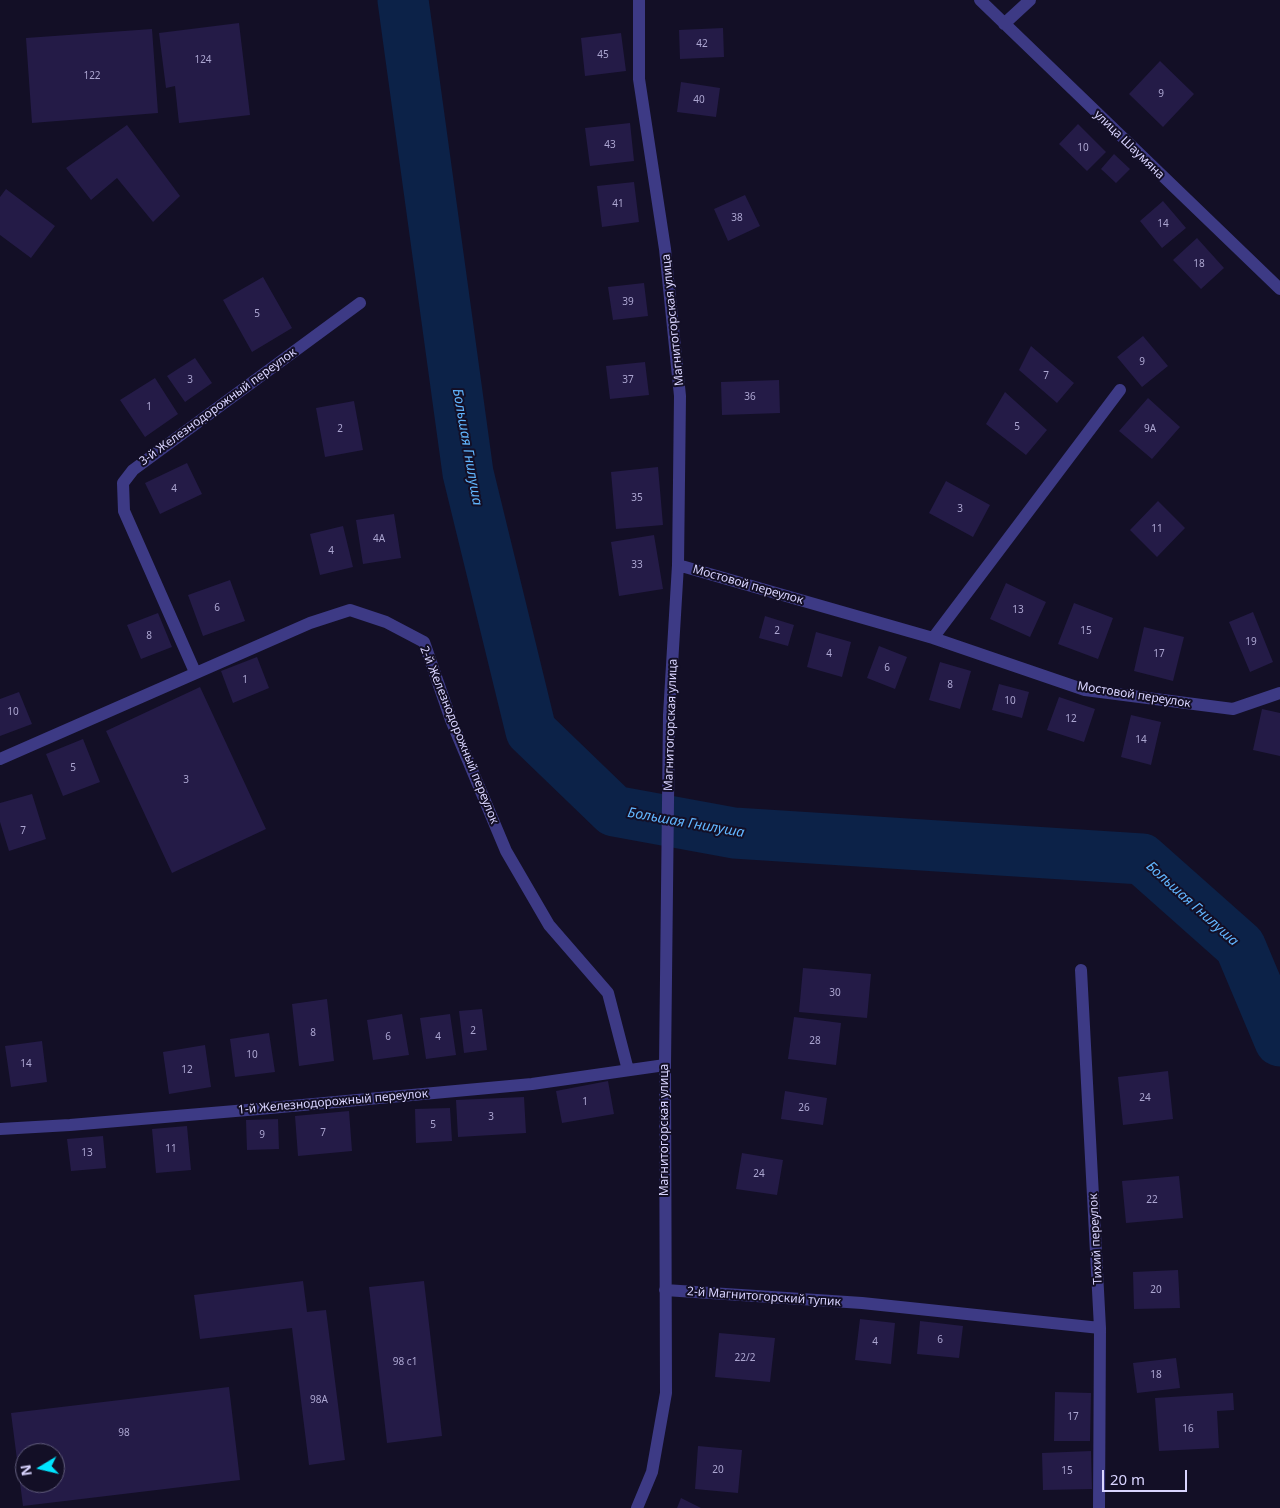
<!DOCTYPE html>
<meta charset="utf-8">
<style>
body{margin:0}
#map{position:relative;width:1280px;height:1508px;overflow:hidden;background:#130f26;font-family:"Noto Sans",sans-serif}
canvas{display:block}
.north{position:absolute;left:15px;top:1443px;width:50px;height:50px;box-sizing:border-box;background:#130f26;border:1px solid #625e7d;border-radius:50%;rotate:261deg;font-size:14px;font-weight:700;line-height:20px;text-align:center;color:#d9d4ff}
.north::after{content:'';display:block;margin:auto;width:18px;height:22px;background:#00e5ff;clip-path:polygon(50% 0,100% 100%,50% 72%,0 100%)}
.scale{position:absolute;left:1102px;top:1470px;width:85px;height:22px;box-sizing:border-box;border:2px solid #d9d4ff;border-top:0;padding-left:6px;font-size:15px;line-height:18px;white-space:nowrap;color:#d9d4ff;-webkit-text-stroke:4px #130f26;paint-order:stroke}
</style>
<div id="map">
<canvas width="1280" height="1508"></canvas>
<div class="north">N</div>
<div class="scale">20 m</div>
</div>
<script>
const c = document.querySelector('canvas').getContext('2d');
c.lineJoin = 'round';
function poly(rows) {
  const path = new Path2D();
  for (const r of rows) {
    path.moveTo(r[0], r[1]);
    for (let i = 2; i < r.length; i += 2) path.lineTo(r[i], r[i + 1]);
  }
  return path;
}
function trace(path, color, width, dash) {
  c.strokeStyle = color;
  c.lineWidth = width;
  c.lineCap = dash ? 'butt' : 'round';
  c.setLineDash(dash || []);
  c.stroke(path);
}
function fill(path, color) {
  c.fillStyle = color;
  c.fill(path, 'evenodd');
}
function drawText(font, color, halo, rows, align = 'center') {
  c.font = font + ' "Noto Sans",sans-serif';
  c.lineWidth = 4;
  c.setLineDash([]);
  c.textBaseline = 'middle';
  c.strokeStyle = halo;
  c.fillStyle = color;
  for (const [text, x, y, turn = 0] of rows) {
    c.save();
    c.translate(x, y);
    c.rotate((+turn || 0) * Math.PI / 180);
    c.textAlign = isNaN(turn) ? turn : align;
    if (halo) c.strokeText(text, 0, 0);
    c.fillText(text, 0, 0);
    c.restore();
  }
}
trace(poly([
 [403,0,468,473,531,731,614,811,734,833,1142,859,1240,946,1280,1041]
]), '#0c2248', 51);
fill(poly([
 [239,23,250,115,179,123,175,86,166,88,159,33],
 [723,28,724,57,680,59,679,30],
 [152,29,158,113,32,123,26,38],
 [621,33,626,71,585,76,581,38],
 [1160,61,1194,94,1163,127,1129,94],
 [681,82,720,88,716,117,677,112],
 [630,123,634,161,590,166,585,128],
 [1078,124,1106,152,1087,171,1059,144],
 [127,125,180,196,153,222,117,178,91,200,66,168],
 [1114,154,1130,169,1116,183,1101,169],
 [634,182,639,222,602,227,597,186],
 [6,189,55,226,31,258,0,235,0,197],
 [745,195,760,226,728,241,714,209],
 [1163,201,1186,228,1162,248,1140,221],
 [1197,238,1224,268,1201,289,1173,260],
 [263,277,292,328,252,352,223,300],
 [644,283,648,316,613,320,608,287],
 [1143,336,1168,366,1142,387,1117,357],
 [1031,346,1074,383,1057,403,1019,370],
 [195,358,212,383,185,402,167,376],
 [645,362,649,395,610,399,606,366],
 [155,378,178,414,145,437,120,400],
 [779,380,780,413,722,415,721,382],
 [1005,392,1047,430,1026,455,986,424],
 [1148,398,1180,427,1152,459,1119,431],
 [354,401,363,450,325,457,316,408],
 [187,463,202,494,160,514,145,483],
 [658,467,663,525,616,529,611,472],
 [946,481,990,505,973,537,929,513],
 [1158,501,1185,528,1157,557,1130,530],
 [394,514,401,558,363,564,356,520],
 [343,526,353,567,320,575,310,534],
 [654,535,663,589,619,596,611,542],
 [230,580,245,621,203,636,188,595],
 [1006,583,1046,602,1030,637,990,619],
 [1074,603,1113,618,1098,659,1058,644],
 [1253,612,1273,662,1250,672,1229,622],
 [158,613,172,647,141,659,127,625],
 [765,616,794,625,788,646,759,638],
 [1144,627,1184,637,1173,681,1134,671],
 [816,632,851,642,842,677,807,667],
 [879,646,907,657,895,689,867,678],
 [257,657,269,688,233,703,221,671],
 [940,662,971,671,960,709,929,700],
 [999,684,1029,692,1022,718,992,710],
 [200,687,266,829,172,873,106,731],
 [19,692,32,724,0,736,0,699],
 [1059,697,1095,709,1084,742,1047,730],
 [1262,709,1280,713,1280,756,1253,750],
 [1131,715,1161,722,1151,765,1121,757],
 [83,739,100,782,63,796,46,754],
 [32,794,46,839,9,851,0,822,0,803],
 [803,968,871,974,867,1018,799,1012],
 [327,999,334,1061,299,1066,292,1004],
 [482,1009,487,1050,464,1053,459,1011],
 [402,1014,409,1055,373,1060,367,1020],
 [450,1014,456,1055,426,1059,420,1018],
 [794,1017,841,1023,836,1065,788,1059],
 [269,1033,275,1072,235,1077,230,1039],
 [42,1041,47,1082,11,1087,5,1046],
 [205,1045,211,1087,169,1094,163,1052],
 [1168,1071,1173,1119,1123,1125,1118,1077],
 [608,1081,614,1114,562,1123,556,1091],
 [785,1091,827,1098,823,1125,781,1119],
 [524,1097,526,1133,458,1137,456,1100],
 [450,1108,452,1141,416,1143,415,1109],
 [349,1111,352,1151,298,1156,295,1116],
 [278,1119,279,1149,247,1150,246,1120],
 [187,1126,191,1170,156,1173,152,1129],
 [103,1136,106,1168,71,1171,67,1139],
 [742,1153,783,1160,777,1195,736,1189],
 [1179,1176,1183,1218,1126,1223,1122,1181],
 [1178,1270,1180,1308,1134,1309,1133,1272],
 [303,1281,307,1312,326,1310,345,1460,309,1465,292,1328,200,1339,194,1295],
 [424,1281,442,1436,387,1443,369,1287],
 [860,1319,895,1323,891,1364,855,1360],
 [920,1321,963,1326,959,1358,917,1354],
 [719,1333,775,1338,770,1382,715,1377],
 [1176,1358,1180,1388,1137,1393,1133,1363],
 [229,1387,240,1480,23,1506,11,1413],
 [25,1453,55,1453,55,1483,25,1483],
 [1055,1392,1091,1393,1090,1441,1054,1441],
 [1233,1393,1234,1410,1217,1411,1219,1448,1159,1451,1155,1398],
 [698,1446,742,1450,738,1493,695,1489],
 [1091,1451,1092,1489,1043,1490,1042,1453],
 [681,1498,701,1508,677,1508]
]), '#241b47');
trace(poly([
 [980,0,1280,289],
 [1004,24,1030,0],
 [678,565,933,638,1085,690,1233,709,1280,693],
 [933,638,1120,390],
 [195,672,124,511,123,483,133,470,360,303],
 [0,759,310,623,350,610,386,622,424,642,451,720,506,851,549,925,608,993,628,1070],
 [1081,970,1100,1328,1099,1508],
 [0,1129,70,1125,259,1109,532,1084,665,1065],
 [665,1290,862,1303,1100,1328],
 [637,1508,652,1472,666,1393,665,1065,669,715,678,565,680,396,665,249,639,79,639,0]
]), '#3d3a85', 12);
drawText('10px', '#aca6d1', null, [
 ["42",702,44],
 ["45",603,55],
 ["124",203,60],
 ["122",92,76],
 ["9",1161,94],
 ["40",699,100],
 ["43",610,145],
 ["10",1083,148],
 ["41",618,204],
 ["38",737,218],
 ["14",1163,224],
 ["18",1199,264],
 ["39",628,302],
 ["5",257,314],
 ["9",1142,362],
 ["7",1046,376],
 ["3",190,380],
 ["37",628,380],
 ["36",750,397],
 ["1",149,407],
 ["5",1017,427],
 ["2",340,429],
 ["9А",1150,429],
 ["4",174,489],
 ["35",637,498],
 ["3",960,509],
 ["11",1157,529],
 ["4А",379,539],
 ["4",331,551],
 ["33",637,565],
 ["6",217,608],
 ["13",1018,610],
 ["2",777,631],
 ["15",1086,631],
 ["8",149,636],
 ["19",1251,642],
 ["4",829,654],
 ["17",1159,654],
 ["6",887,668],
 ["1",245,680],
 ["8",950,685],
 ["10",1010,701],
 ["10",13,712],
 ["12",1071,719],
 ["14",1141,740],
 ["5",73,768],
 ["3",186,780],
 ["7",23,831],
 ["30",835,993],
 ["2",473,1031],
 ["8",313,1033],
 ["6",388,1037],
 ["4",438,1037],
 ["28",815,1041],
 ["10",252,1055],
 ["14",26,1064],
 ["12",187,1070],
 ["24",1145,1098],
 ["1",585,1102],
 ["26",804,1108],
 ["3",491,1117],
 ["5",433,1125],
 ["7",323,1133],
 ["9",262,1135],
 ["11",171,1149],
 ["13",87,1153],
 ["24",759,1174],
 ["22",1152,1200],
 ["20",1156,1290],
 ["6",940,1340],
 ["4",875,1342],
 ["22/2",745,1358],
 ["98 с1",405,1362],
 ["18",1156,1375],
 ["98А",319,1400],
 ["17",1073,1417],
 ["16",1188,1429],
 ["98",124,1433],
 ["20",718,1470],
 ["15",1067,1471]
]);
drawText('12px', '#d9d4ff', '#130f26', [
 ["улица Шаумяна",1129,145,44],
 ["Магнитогорская улица",673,320,-96],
 ["3-й Железнодорожный переулок",218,407,-36],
 ["Мостовой переулок",748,585,16],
 ["Мостовой переулок",1134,695,9],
 ["Магнитогорская улица",671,725,-88],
 ["2-й Железнодорожный переулок",459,735,68],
 ["1-й Железнодорожный переулок",333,1102,-5],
 ["Магнитогорская улица",665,1130,-90],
 ["Тихий переулок",1096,1239,-93],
 ["2-й Магнитогорский тупик",764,1297,4]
]);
drawText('italic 14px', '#62b6ff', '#130f26', [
 ["Большая Гнилуша",467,447,80],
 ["Большая Гнилуша",686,823,10],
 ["Большая Гнилуша",1192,904,42]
]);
</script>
